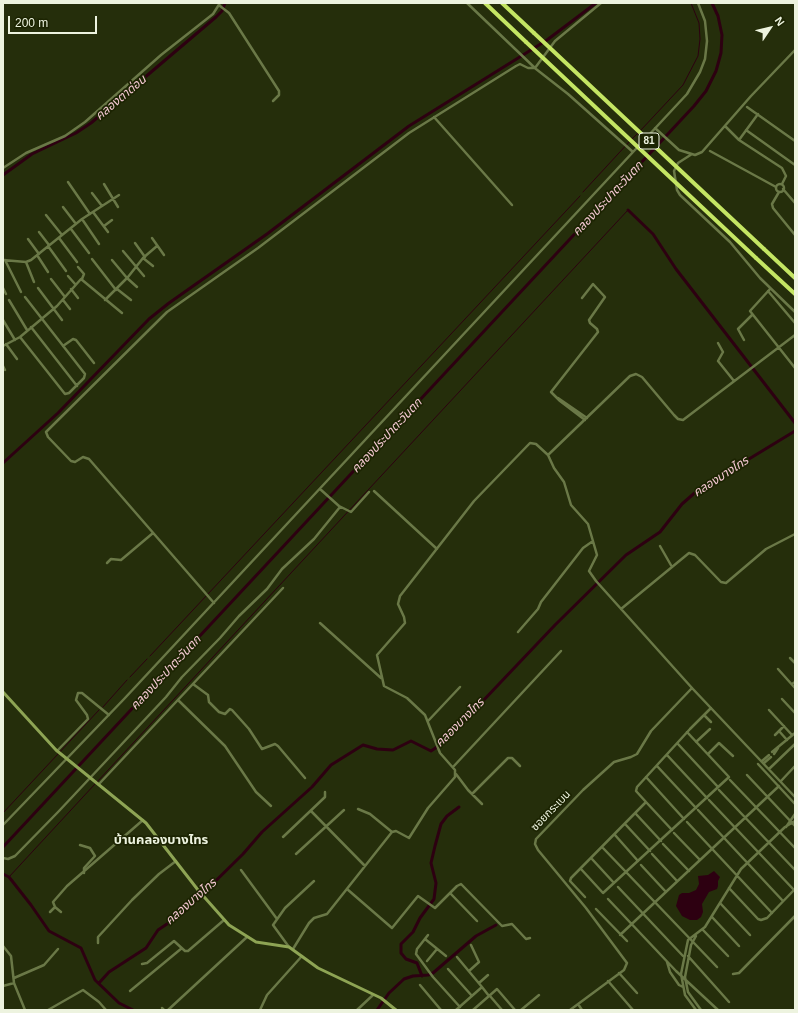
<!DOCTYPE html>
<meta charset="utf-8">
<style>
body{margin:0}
#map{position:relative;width:798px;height:1013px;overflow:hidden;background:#252e0b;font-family:Helvetica,sans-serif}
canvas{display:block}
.frame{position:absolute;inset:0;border:4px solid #edf3df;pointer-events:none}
.north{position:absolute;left:750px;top:8px;width:40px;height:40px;-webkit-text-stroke:3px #1c2402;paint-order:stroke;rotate:55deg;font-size:11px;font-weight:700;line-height:16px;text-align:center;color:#edf3df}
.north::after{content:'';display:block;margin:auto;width:14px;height:18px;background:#edf3df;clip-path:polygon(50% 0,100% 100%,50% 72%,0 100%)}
.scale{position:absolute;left:8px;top:16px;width:89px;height:18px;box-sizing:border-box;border:2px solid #edf3df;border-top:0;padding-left:5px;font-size:12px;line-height:14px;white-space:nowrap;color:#edf3df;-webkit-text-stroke:3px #1c2402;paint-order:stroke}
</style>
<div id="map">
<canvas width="798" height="1013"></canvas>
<div class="frame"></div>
<div class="north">N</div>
<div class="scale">200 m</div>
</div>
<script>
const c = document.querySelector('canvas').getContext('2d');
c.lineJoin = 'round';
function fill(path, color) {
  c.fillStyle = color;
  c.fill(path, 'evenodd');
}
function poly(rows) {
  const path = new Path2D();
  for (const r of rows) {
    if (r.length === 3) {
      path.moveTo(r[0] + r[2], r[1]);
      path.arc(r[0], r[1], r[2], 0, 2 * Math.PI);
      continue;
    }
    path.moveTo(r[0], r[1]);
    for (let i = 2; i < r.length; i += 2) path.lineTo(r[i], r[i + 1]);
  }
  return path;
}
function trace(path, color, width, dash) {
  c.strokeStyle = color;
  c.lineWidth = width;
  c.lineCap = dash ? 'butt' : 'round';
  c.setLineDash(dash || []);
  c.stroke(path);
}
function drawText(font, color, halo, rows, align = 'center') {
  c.font = font + ' Helvetica,"Noto Sans Thai",sans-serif';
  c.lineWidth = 3.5;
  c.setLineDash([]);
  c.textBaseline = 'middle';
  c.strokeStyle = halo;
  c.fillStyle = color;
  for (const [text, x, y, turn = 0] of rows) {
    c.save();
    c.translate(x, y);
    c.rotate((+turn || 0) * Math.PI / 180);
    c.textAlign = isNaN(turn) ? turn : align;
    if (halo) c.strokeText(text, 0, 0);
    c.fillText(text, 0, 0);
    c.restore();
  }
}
fill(poly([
 [714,871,720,877,718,881,718,886,717,889,709,892,702,904,703,912,701,917,697,920,690,920,682,916,676,906,679,895,682,893,689,893,696,890,699,884,698,876,708,875]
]), '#2d0011');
trace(poly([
 [641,130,683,85,698,56,700,39,699,23,691,3],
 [632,139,638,133],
 [583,192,630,141],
 [150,656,580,196],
 [130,677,147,659],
 [103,707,127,680],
 [97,782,628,210],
 [3,813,99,710],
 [9,877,95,784]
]), '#2d0011', 1);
trace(poly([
 [3,175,32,154,76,133,91,123,216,17,222,11,225,3],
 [628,210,653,234,676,269,795,423],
 [3,463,58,413,149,319,169,303,267,234,409,126,547,40,596,3],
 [3,847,694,106,706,91,716,71,721,53,722,35,718,16,712,3],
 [3,874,9,877,31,905,49,931,81,948,95,980,119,1003,133,1010],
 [422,976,417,963,406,959,401,953,401,944,413,932,420,918,434,899,436,883,431,863,435,846,441,824,447,816,459,807],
 [99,983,109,972,146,948,158,930,182,914,243,854,262,832,312,787,331,765,363,745,377,749,393,750,411,741,431,751,443,743,555,625,626,555,660,532,682,504,698,490,795,431],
 [377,1010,389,993,404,979,413,976,428,975,433,973,476,936,496,925]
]), '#2d0011', 3);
trace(poly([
 [467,3,536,69,568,94,633,152],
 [220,6,229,13,279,91,279,95,273,101],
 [747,107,795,141],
 [434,117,512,205],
 [726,127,739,140,782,168,786,176,782,184],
 [655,128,679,150,695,155,702,152,751,96,795,50],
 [746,130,795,165],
 [739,140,758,114],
 [710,151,776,187],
 [692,154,678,163,674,171,677,190,680,195,730,242,760,278,795,312],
 [3,168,26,153,65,136,85,122,161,55,213,14,220,3],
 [68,182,90,214],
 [104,184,118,207],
 [780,188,4],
 [783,189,795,203],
 [779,192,772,204,773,208,795,235],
 [92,193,102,206],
 [63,207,76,224],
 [93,212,108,232],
 [46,215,62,235],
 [82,219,99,244],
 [104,226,112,220],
 [71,229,89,253],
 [39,232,49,245],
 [59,238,77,262],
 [152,238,164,255],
 [28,239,39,254],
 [135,243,145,257],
 [48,246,66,271],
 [123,251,144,276],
 [37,255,48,272],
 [143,258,153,266],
 [92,259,116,290],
 [3,260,26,262,31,260,82,219,119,195],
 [5,260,21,292],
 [112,260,127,278,137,287],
 [26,262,34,282],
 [78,267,84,274,82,279],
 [68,276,75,284],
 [51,279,65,297],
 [3,288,6,294],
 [38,288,62,320],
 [71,289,78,298],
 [117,289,131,300],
 [770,289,750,311,795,368],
 [768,291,795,323],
 [582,298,593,284,605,297,589,320,590,323,597,329,598,332,551,392,560,401,585,420],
 [9,300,27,330],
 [63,300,70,309],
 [105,300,128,277,143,258,157,246],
 [3,320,15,340],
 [31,327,77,386],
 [20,337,65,394,69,393,84,378,85,374,25,297],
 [744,340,738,329,752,315],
 [718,343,723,352,718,361,734,381],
 [6,344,17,359],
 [3,346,20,337,57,306,81,279,122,313],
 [63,346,73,339,76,340,94,363],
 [3,366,5,370],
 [558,398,587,418],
 [548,455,630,376,636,374,642,377,674,415,678,419,683,420,795,335],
 [320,489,339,506,351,512,369,492],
 [374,491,437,549],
 [660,546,672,567],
 [107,563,111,559,121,560,153,533],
 [214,603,89,459,83,457,75,462,71,461,48,437,46,432,167,312,258,248,409,133,516,66,520,64,528,68,535,68,555,41,601,3],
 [621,609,689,553,695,555,721,582,726,583,766,549,795,534],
 [320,623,381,678],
 [518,632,538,609,541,602,583,548,593,541],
 [790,658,795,663],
 [778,669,795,688],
 [193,684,208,695,209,702,219,712,225,714,230,709,232,710,249,729,262,749,275,744,278,746,305,778],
 [792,684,795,682],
 [782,699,795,713],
 [178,700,225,746,256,792,271,806],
 [769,710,792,735],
 [704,715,711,722],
 [428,721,460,687],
 [779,731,787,740],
 [775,735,784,726],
 [696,742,710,729],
 [678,744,718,787],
 [57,751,88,719,87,715,76,700,78,693,82,693,109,715],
 [772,752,795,733],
 [708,754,719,743,733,756],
 [774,754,778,748],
 [667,755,707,798],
 [762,761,769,755],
 [764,763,771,757],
 [758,764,795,804],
 [657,766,696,808],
 [453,767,561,651],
 [769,769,795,744],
 [456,774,468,790,482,804],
 [747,775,795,826],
 [646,777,684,819],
 [730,780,795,848],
 [781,781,795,766],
 [99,784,283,588],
 [719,790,795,870],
 [472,794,508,758,512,758,520,766],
 [709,800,794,890],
 [646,802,672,830],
 [358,809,370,814,392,832],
 [698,810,783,901],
 [311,811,365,866],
 [636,814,661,841],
 [687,822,772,913],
 [3,825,125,698,687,94,700,72,705,59,707,41,705,21,698,3],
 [626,825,650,851],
 [786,827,795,814],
 [674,833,700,860],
 [615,835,638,861],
 [283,837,325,797,325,792],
 [663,844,689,871],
 [80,845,90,848,95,856,84,868,84,873],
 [603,848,717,967],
 [296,854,344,810],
 [652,854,677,881],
 [3,858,8,859,15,856,59,811,166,697,182,677,220,638,239,616,267,589,282,569,314,539,340,507],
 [592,859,614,883],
 [641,865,666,892],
 [581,869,603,893,729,777,687,732],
 [241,870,277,919],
 [618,887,683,956],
 [729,888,758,919,761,920,767,918,794,890],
 [347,889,392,928,418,896,435,908,457,886,461,884,502,926,512,924,526,939,530,938],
 [450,893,477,921],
 [585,897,570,881,571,878,646,802,636,791,637,787,690,729,711,708],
 [608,899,676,971,718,1010],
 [720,903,750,935],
 [55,907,61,912],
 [596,909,627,941],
 [50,912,55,907,53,902,67,886,143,820],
 [712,917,739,946],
 [703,930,728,956],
 [428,935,417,949,416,954,433,977,460,1007],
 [620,935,779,786],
 [696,936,691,945,685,977,688,992,701,1010],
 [425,939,446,956],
 [98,943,98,937,132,900,159,874,176,861],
 [3,946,11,956,14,983,25,1010],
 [289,947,273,925,285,908,314,881],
 [293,949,309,923,314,918,327,914,392,832,396,831,409,838,428,808,455,777,455,770,440,753,425,715,407,698,384,686,377,655,405,623,404,617,398,604,400,596,474,501,530,443,536,444,548,455,554,468,564,482,571,505,588,524,597,555,589,571,596,581,692,688,795,797],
 [688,956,729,1002],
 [457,957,482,987],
 [427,961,437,949],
 [667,962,670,972,679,985,683,987],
 [142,964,147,963,174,941,185,951,188,951,224,920],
 [448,969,472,996],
 [469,971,479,962,471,945],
 [619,973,637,993],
 [733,974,739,973,795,916],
 [14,978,44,965,58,949],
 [608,981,633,1010],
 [479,983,488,975],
 [420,985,441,1010],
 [3,986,14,983],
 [130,991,182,948],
 [489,996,497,989,515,1010],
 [490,996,502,1010],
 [578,1004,582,1010],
 [162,1008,164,1010],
 [48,1010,83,990,99,1002,106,1010],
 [168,1010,247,937],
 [260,1010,267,995,302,956],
 [357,1010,373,995],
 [456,1010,482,987,489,996,473,1010],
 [521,1010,539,995],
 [570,1010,624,970,627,963,586,908,538,850,535,844,536,839,583,790,614,762,631,757,637,754,651,731,692,688],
 [696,1010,685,995,681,974,688,940,705,927,741,869,785,827,795,821]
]), '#6a7847', 2.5);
trace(poly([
 [3,692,56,750,146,823,198,890,229,925,256,942,289,947,318,968,381,998,396,1010]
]), '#8ea454', 3);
trace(poly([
 [485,3,526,42],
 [502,3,534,33],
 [764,249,795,278],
 [756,258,795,294]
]), '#c4e563', 4);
trace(poly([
 [534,33,764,249],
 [526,42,756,258]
]), '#c4e563', 4);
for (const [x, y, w] of [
 [649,141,20]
]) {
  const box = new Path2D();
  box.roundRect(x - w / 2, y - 8, w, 16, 3);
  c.fillStyle = '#1c2402';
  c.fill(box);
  trace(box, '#edf3df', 1);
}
drawText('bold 10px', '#edf3df', null, [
 ["81",649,141]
]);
drawText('11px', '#edf3df', '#1c2402', [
 ["ซอยกระเบน",551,811,-46]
]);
drawText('italic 12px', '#f8cbd6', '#1c2402', [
 ["คลองตาด่อน",121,98,-40],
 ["คลองประปาตะวันตก",608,199,-47],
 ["คลองประปาตะวันตก",387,436,-47],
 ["คลองบางไทร",721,477,-33],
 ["คลองประปาตะวันตก",166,673,-47],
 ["คลองบางไทร",460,723,-45],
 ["คลองบางไทร",191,902,-41]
]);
drawText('bold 13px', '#edf3df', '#1c2402', [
 ["บ้านคลองบางไทร",161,840]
]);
</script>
